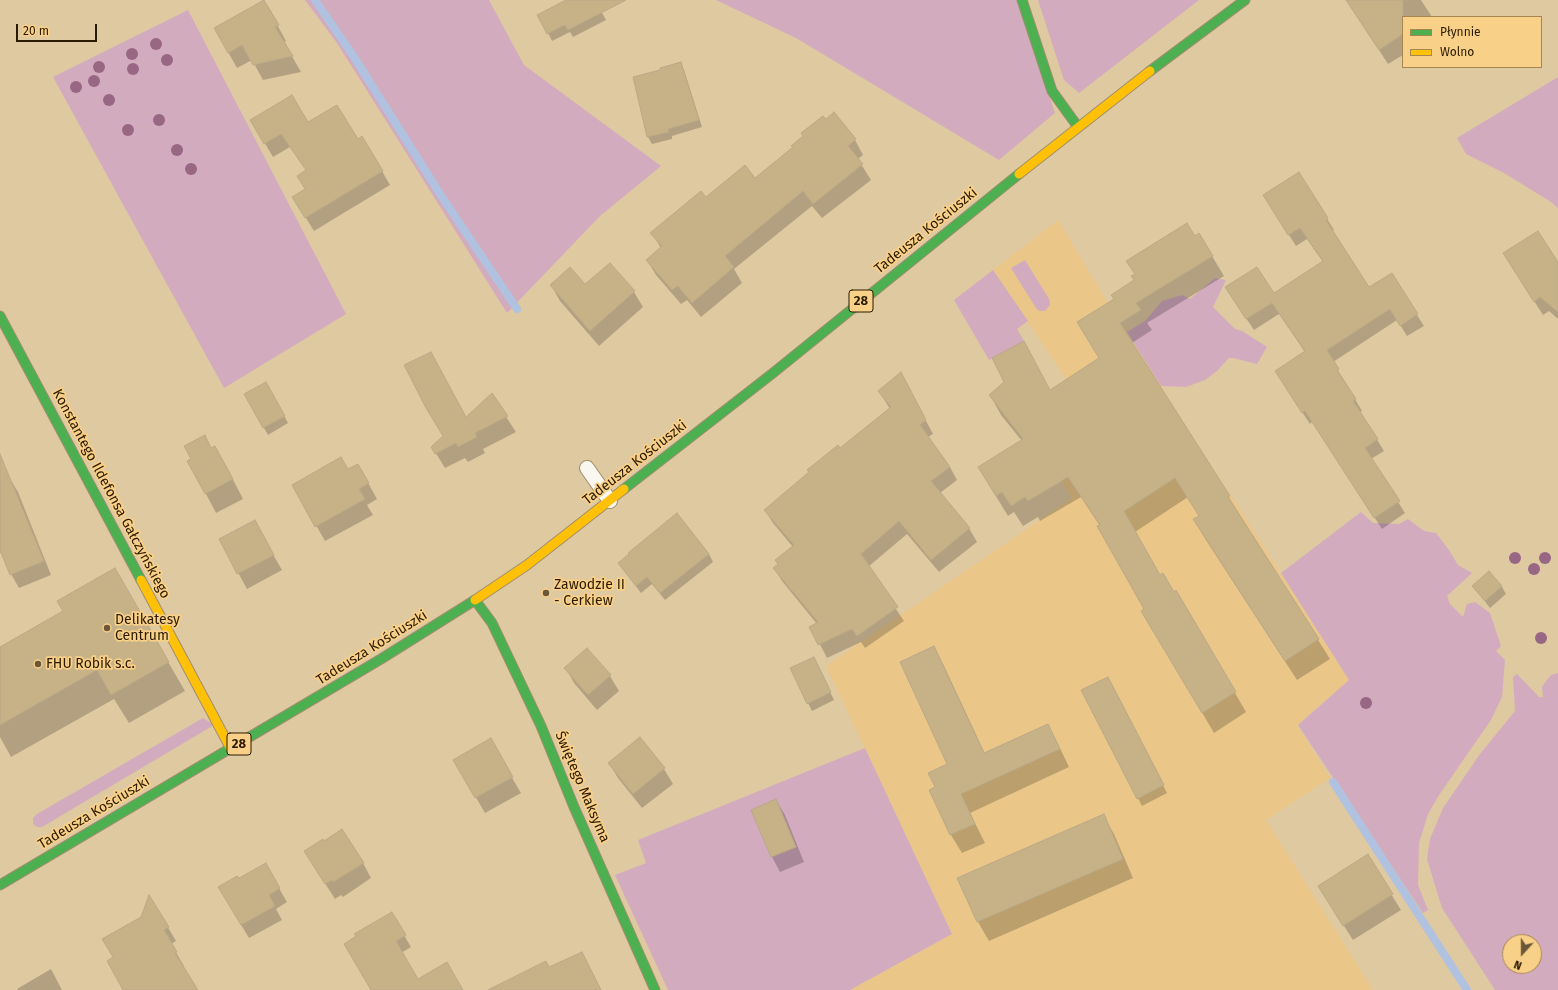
<!DOCTYPE html>
<meta charset="utf-8">
<style>
body{margin:0}
#map{position:relative;width:1558px;height:990px;overflow:hidden;background:#dfc9a1;font-family:"Fira Sans",sans-serif}
canvas{display:block}
.legend{position:absolute;left:1402px;top:16px;width:140px;height:52px;box-sizing:border-box;background:#f9d087;border:1px solid #a68751;margin:0;padding:5px 7px;list-style:none;font-size:12px;color:#2a1a00}
.legend li{display:flex;align-items:center;gap:8px;height:20px}
.legend b{width:20px;border:1px solid #a68751}
.north{position:absolute;left:1502px;top:934px;width:40px;height:40px;box-sizing:border-box;background:#f9d087;border:1px solid #a68751;border-radius:50%;rotate:201deg;font-size:11px;font-weight:700;line-height:16px;text-align:center;color:#2a1a00}
.north::after{content:'';display:block;margin:auto;width:14px;height:18px;background:#695738;clip-path:polygon(50% 0,100% 100%,50% 72%,0 100%)}
.scale{position:absolute;left:16px;top:24px;width:81px;height:18px;box-sizing:border-box;border:2px solid #2a1a00;border-top:0;padding-left:5px;font-size:12px;line-height:14px;white-space:nowrap;color:#2a1a00;-webkit-text-stroke:3px #f9d087;paint-order:stroke}
</style>
<div id="map">
<canvas width="1558" height="990"></canvas>
<ul class="legend">
<li><b style="height:5px;background:#4caf50"></b>Płynnie</li>
<li><b style="height:5px;background:#ffc107"></b>Wolno</li>
</ul>
<div class="north">N</div>
<div class="scale">20 m</div>
</div>
<script>
const c = document.querySelector('canvas').getContext('2d');
c.lineJoin = 'round';
function fill(path, color) {
  c.fillStyle = color;
  c.fill(path, 'evenodd');
}
function poly(rows) {
  const path = new Path2D();
  for (const r of rows) {
    path.moveTo(r[0], r[1]);
    for (let i = 2; i < r.length; i += 2) path.lineTo(r[i], r[i + 1]);
  }
  return path;
}
function trace(path, color, width, dash) {
  c.strokeStyle = color;
  c.lineWidth = width;
  c.lineCap = dash ? 'butt' : 'round';
  c.setLineDash(dash || []);
  c.stroke(path);
}
function drawText(font, color, halo, rows, align = 'center') {
  c.font = font + ' "Fira Sans",sans-serif';
  c.lineWidth = 3.5;
  c.setLineDash([]);
  c.textBaseline = 'middle';
  c.strokeStyle = halo;
  c.fillStyle = color;
  for (const [text, x, y, turn = 0] of rows) {
    c.save();
    c.translate(x, y);
    c.rotate((+turn || 0) * Math.PI / 180);
    c.textAlign = isNaN(turn) ? turn : align;
    if (halo) c.strokeText(text, 0, 0);
    c.fillText(text, 0, 0);
    c.restore();
  }
}
fill(poly([
 [1058,220,1108,303,1349,680,1297,725,1330,778,1266,820,1373,990,850,990,952,934,826,666,1072,498,1020,410,1066,379,993,270]
]), '#eac789');
fill(poly([
 [305,0,489,0,524,65,661,166,600,216,507,313,337,43],
 [716,0,1017,0,1055,113,999,160,796,38],
 [1038,0,1199,0,1079,93,1064,80],
 [188,10,346,314,224,388,53,77],
 [1558,77,1558,208,1551,202,1504,173,1466,154,1457,138],
 [1025,260,1049,299,1050,305,1045,311,1039,311,1036,308,1011,268],
 [993,270,1028,321,1017,329,1024,341,989,360,954,300],
 [1215,278,1226,280,1213,307,1235,329,1242,331,1267,347,1257,364,1233,358,1229,358,1217,371,1205,380,1186,387,1161,386,1127,332,1146,320,1162,301,1182,295,1190,299],
 [1361,512,1373,523,1399,524,1408,519,1424,531,1436,533,1449,550,1458,565,1472,573,1447,596,1450,604,1463,617,1467,604,1475,602,1490,613,1501,646,1496,651,1505,660,1502,697,1491,720,1439,795,1428,814,1419,843,1418,885,1428,910,1423,913,1298,725,1349,680,1281,573],
 [1558,673,1558,990,1495,990,1442,908,1427,859,1430,839,1443,808,1480,754,1515,711,1513,677,1517,674,1539,697,1543,697,1542,687,1546,681,1551,675],
 [1510,942,1534,942,1534,966,1510,966],
 [203,718,214,725,42,827,37,827,33,824,33,818,37,814],
 [865,748,952,934,850,990,668,990,615,875,646,863,638,840]
]), '#d3abbe');
fill(poly([
 [568,0,595,0,606,20,573,37,570,32,552,41,539,15],
 [1355,0,1421,0,1432,17,1403,17,1403,55,1388,64,1359,19],
 [264,1,286,41,284,42,301,72,263,80,252,60,237,68,215,29],
 [680,63,684,70,702,127,672,136,672,139,652,144,648,137,661,71],
 [251,120,308,124,382,171,390,185,314,231,293,197,306,190,307,171,290,147,273,157],
 [855,140,863,155,858,159,871,180,822,218,812,206,734,269,742,283,701,317,687,300,681,304,656,275,647,260,661,248,652,233,706,198],
 [1299,174,1334,230,1332,231,1368,289,1417,315,1424,326,1407,336,1397,320,1333,362,1362,411,1360,412,1384,451,1371,459,1405,513,1382,529,1312,422,1310,424,1283,383,1305,352,1279,314,1254,330,1233,299,1274,294,1323,262,1307,239,1296,246,1271,207],
 [1195,237,1212,256,1224,276,1147,323,1152,330,1132,343,1330,659,1297,680,1206,540,1195,520,1200,517,1188,497,1135,532,1160,576,1173,593,1176,591,1246,712,1214,733,1143,611,1145,609,1100,526,1081,497,1040,521,1038,517,1023,526,1014,512,1008,516,991,488,1022,441,1001,415,990,395,1050,391,1100,358,1115,300],
 [1504,254,1558,263,1558,319,1549,311,1543,315],
 [610,264,634,292,643,307,599,346,560,301,551,285,585,286],
 [266,383,288,423,268,435,245,394],
 [908,387,933,434,928,437,950,467,957,480,940,493,969,528,977,542,939,572,907,534,868,567,904,621,865,648,861,642,827,658,811,627,817,624,782,581,774,568,793,547,773,523,765,510,890,409,879,391],
 [492,395,516,432,483,449,485,453,468,462,465,458,445,468,432,447],
 [212,449,226,466,243,499,216,513,206,494],
 [358,465,377,499,367,505,373,515,325,541,293,485,348,470],
 [10,479,18,492,51,575,19,588,11,574,2,553,0,553,0,481],
 [677,515,709,554,713,562,665,600,652,584,641,593,619,563],
 [263,537,282,570,247,589,220,539],
 [114,569,185,691,129,723,114,699,11,757,0,737,0,648,64,611],
 [1489,572,1502,587,1506,594,1490,608,1473,586],
 [934,647,944,666,985,754,1048,725,1058,744,1069,767,970,813,985,843,962,853,951,835,930,790,936,788,948,764],
 [587,650,610,676,619,691,597,710,574,683,566,668],
 [817,665,834,700,812,711,808,703],
 [1112,685,1167,793,1142,806,1082,691],
 [490,740,521,793,485,813,454,760],
 [609,763,664,769,673,784,642,808,618,778],
 [776,800,785,815,804,862,780,872,772,857],
 [1103,815,1114,834,1133,878,989,941,978,922],
 [1367,856,1401,910,1353,940,1328,901],
 [363,863,371,878,343,897,341,895,335,899,314,866],
 [265,864,287,902,276,909,282,920,249,938,219,888,239,880],
 [150,897,176,941,171,944,184,966,182,967,197,990,124,990,114,957,142,918],
 [391,913,411,947,401,953,418,980,462,990,372,990],
 [582,953,601,990,526,990,549,968],
 [51,969,62,990,18,990,17,989]
]), '#0003');
trace(poly([
 [315,0,354,57,440,194,517,309],
 [1333,782,1467,990]
]), '#b0c2df', 8);
const building = poly([
 [264,0,279,25,275,27,293,56,253,65,242,45,228,53,214,28,264,0],
 [566,0,626,0,568,30,565,25,547,34,537,15,566,0],
 [1346,0,1403,0,1403,34,1379,50,1346,0],
 [681,62,699,120,668,129,669,132,647,137,633,77,660,70,660,68,681,62],
 [292,95,308,122,337,105,358,139,362,136,383,171,305,218,292,197,305,189,297,176,306,170,281,134,264,144,250,120,292,95],
 [834,112,856,139,848,146,863,164,813,204,803,191,725,256,734,267,692,303,678,286,672,290,646,260,662,246,650,233,701,191,706,197,745,165,755,178,793,147,791,146,803,136,801,133,823,116,826,119,834,112],
 [1299,172,1328,218,1326,220,1369,287,1392,273,1418,314,1400,326,1390,309,1327,350,1339,369,1337,370,1356,399,1353,401,1378,439,1365,448,1400,501,1374,518,1305,411,1302,413,1275,371,1305,351,1272,303,1246,319,1225,287,1257,267,1274,293,1323,261,1300,228,1288,235,1263,195,1299,172],
 [1187,223,1195,236,1199,233,1213,256,1136,303,1141,310,1120,323,1230,496,1228,497,1319,639,1285,661,1193,519,1199,516,1175,478,1124,511,1160,575,1163,573,1174,592,1176,590,1236,692,1202,713,1141,611,1144,609,1097,526,1100,525,1068,477,1028,501,1025,497,1011,506,1002,492,996,496,978,467,1023,439,989,395,1004,382,992,358,1024,341,1050,390,1099,358,1077,322,1114,299,1111,295,1134,280,1131,276,1135,274,1126,261,1187,223],
 [1538,231,1558,262,1558,312,1540,297,1534,302,1503,253,1538,231],
 [610,263,635,291,590,331,550,285,570,267,585,284,610,263],
 [431,352,466,417,492,393,508,416,475,433,477,437,458,447,456,443,435,454,431,447,443,436,426,408,404,365,431,352],
 [901,372,926,420,920,425,950,467,931,481,970,528,931,560,899,521,861,554,898,607,857,636,852,629,818,645,809,627,818,622,773,568,778,564,775,560,794,545,764,510,809,472,807,470,838,445,840,448,891,407,878,391,901,372],
 [266,382,285,416,263,428,244,394,266,382],
 [205,435,211,448,215,446,233,479,205,494,187,461,191,459,184,446,205,435],
 [0,454,44,561,10,575,0,550,0,454],
 [341,457,348,469,358,464,369,483,359,489,365,499,315,527,292,485,341,457],
 [677,513,709,554,660,593,647,577,636,586,618,563,629,554,628,553,677,513],
 [255,520,274,555,237,574,219,539,255,520],
 [115,568,169,662,111,695,97,670,0,725,0,647,63,611,57,601,115,568],
 [1489,571,1502,586,1485,601,1472,586,1489,571],
 [934,646,984,753,1048,724,1060,749,961,794,975,824,950,835,929,790,935,787,928,773,947,764,900,662,934,646],
 [587,648,611,675,588,695,564,668,587,648],
 [814,657,831,692,807,704,790,668,814,657],
 [1108,677,1164,785,1137,799,1081,690,1108,677],
 [640,737,665,768,633,794,608,763,640,737],
 [491,738,513,777,475,798,453,760,491,738],
 [776,799,796,847,771,857,751,810,776,799],
 [1104,814,1123,859,977,922,957,878,1104,814],
 [342,829,364,863,333,882,332,880,325,884,304,851,323,839,324,841,342,829],
 [1368,854,1393,894,1343,926,1318,886,1368,854],
 [266,863,280,888,269,895,275,906,241,925,218,887,237,876,239,878,266,863],
 [149,895,169,927,164,930,177,952,175,953,198,990,123,990,107,961,113,957,102,939,141,917,149,895],
 [392,912,406,935,396,941,418,979,447,962,463,990,371,990,344,944,356,936,354,934,392,912],
 [582,952,601,990,488,990,546,961,549,967,582,952]
]);
fill(building, '#c7b186');
trace(building, '#baa988', 1);
const lane = poly([
 [587,468,610,501]
]);
const fast = poly([
 [1022,0,1052,91,1078,127],
 [1150,71,1245,0],
 [0,316,141,580],
 [624,489,773,373,1019,174],
 [475,600,492,623,541,726,574,807,655,990],
 [0,885,381,659,475,600]
]);
const slow = poly([
 [1019,174,1150,71],
 [141,580,231,749],
 [475,600,527,565,624,489]
]);
trace(lane, '#a08f6e', 16);
trace(fast, '#a08f6e', 11);
trace(slow, '#a08f6e', 11);
trace(lane, '#faf7f1', 14);
trace(fast, '#4caf50', 9);
trace(slow, '#ffc107', 9);
c.fillStyle = '#986783';
for (const [x, y] of [
 [156,44],
 [132,54],
 [167,60],
 [99,67],
 [133,69],
 [94,81],
 [76,87],
 [109,100],
 [159,120],
 [128,130],
 [177,150],
 [191,169],
 [1515,558],
 [1545,558],
 [1534,569],
 [1541,638],
 [1366,703]
]) {
  c.beginPath();
  c.arc(x, y, 6, 0, 2 * Math.PI);
  c.fill();
}
for (const [x, y, r, color] of [
 [546,593,4,"#695738"],
 [107,628,4,"#695738"],
 [38,664,4,"#695738"]
]) {
  const dot = new Path2D();
  dot.arc(x, y, r, 0, 2 * Math.PI);
  c.fillStyle = color;
  c.fill(dot);
  trace(dot, '#f9d087', 1.5);
}
for (const [x, y, w] of [
 [861,301,24],
 [239,744,24]
]) {
  const box = new Path2D();
  box.roundRect(x - w / 2, y - 11, w, 22, 3);
  c.fillStyle = '#f9d087';
  c.fill(box);
  trace(box, '#2a1a00', 1);
}
drawText('bold 13px', '#2a1a00', null, [
 ["28",861,301],
 ["28",239,744]
]);
drawText('14px', '#2a1a00', '#f9d087', [
 ["Tadeusza Kościuszki",926,231,-39],
 ["Tadeusza Kościuszki",635,463,-38],
 ["Konstantego Ildefonsa Gałczyńskiego",111,494,62],
 ["Tadeusza Kościuszki",372,648,-32],
 ["Świętego Maksyma",582,787,67],
 ["Tadeusza Kościuszki",94,813,-31]
]);
drawText('14px', '#2a1a00', '#f9d087', [
 ["Zawodzie II",554,585],
 ["- Cerkiew",554,601],
 ["Delikatesy",115,620],
 ["Centrum",115,636],
 ["FHU Robik s.c.",46,664]
], 'left');
</script>
